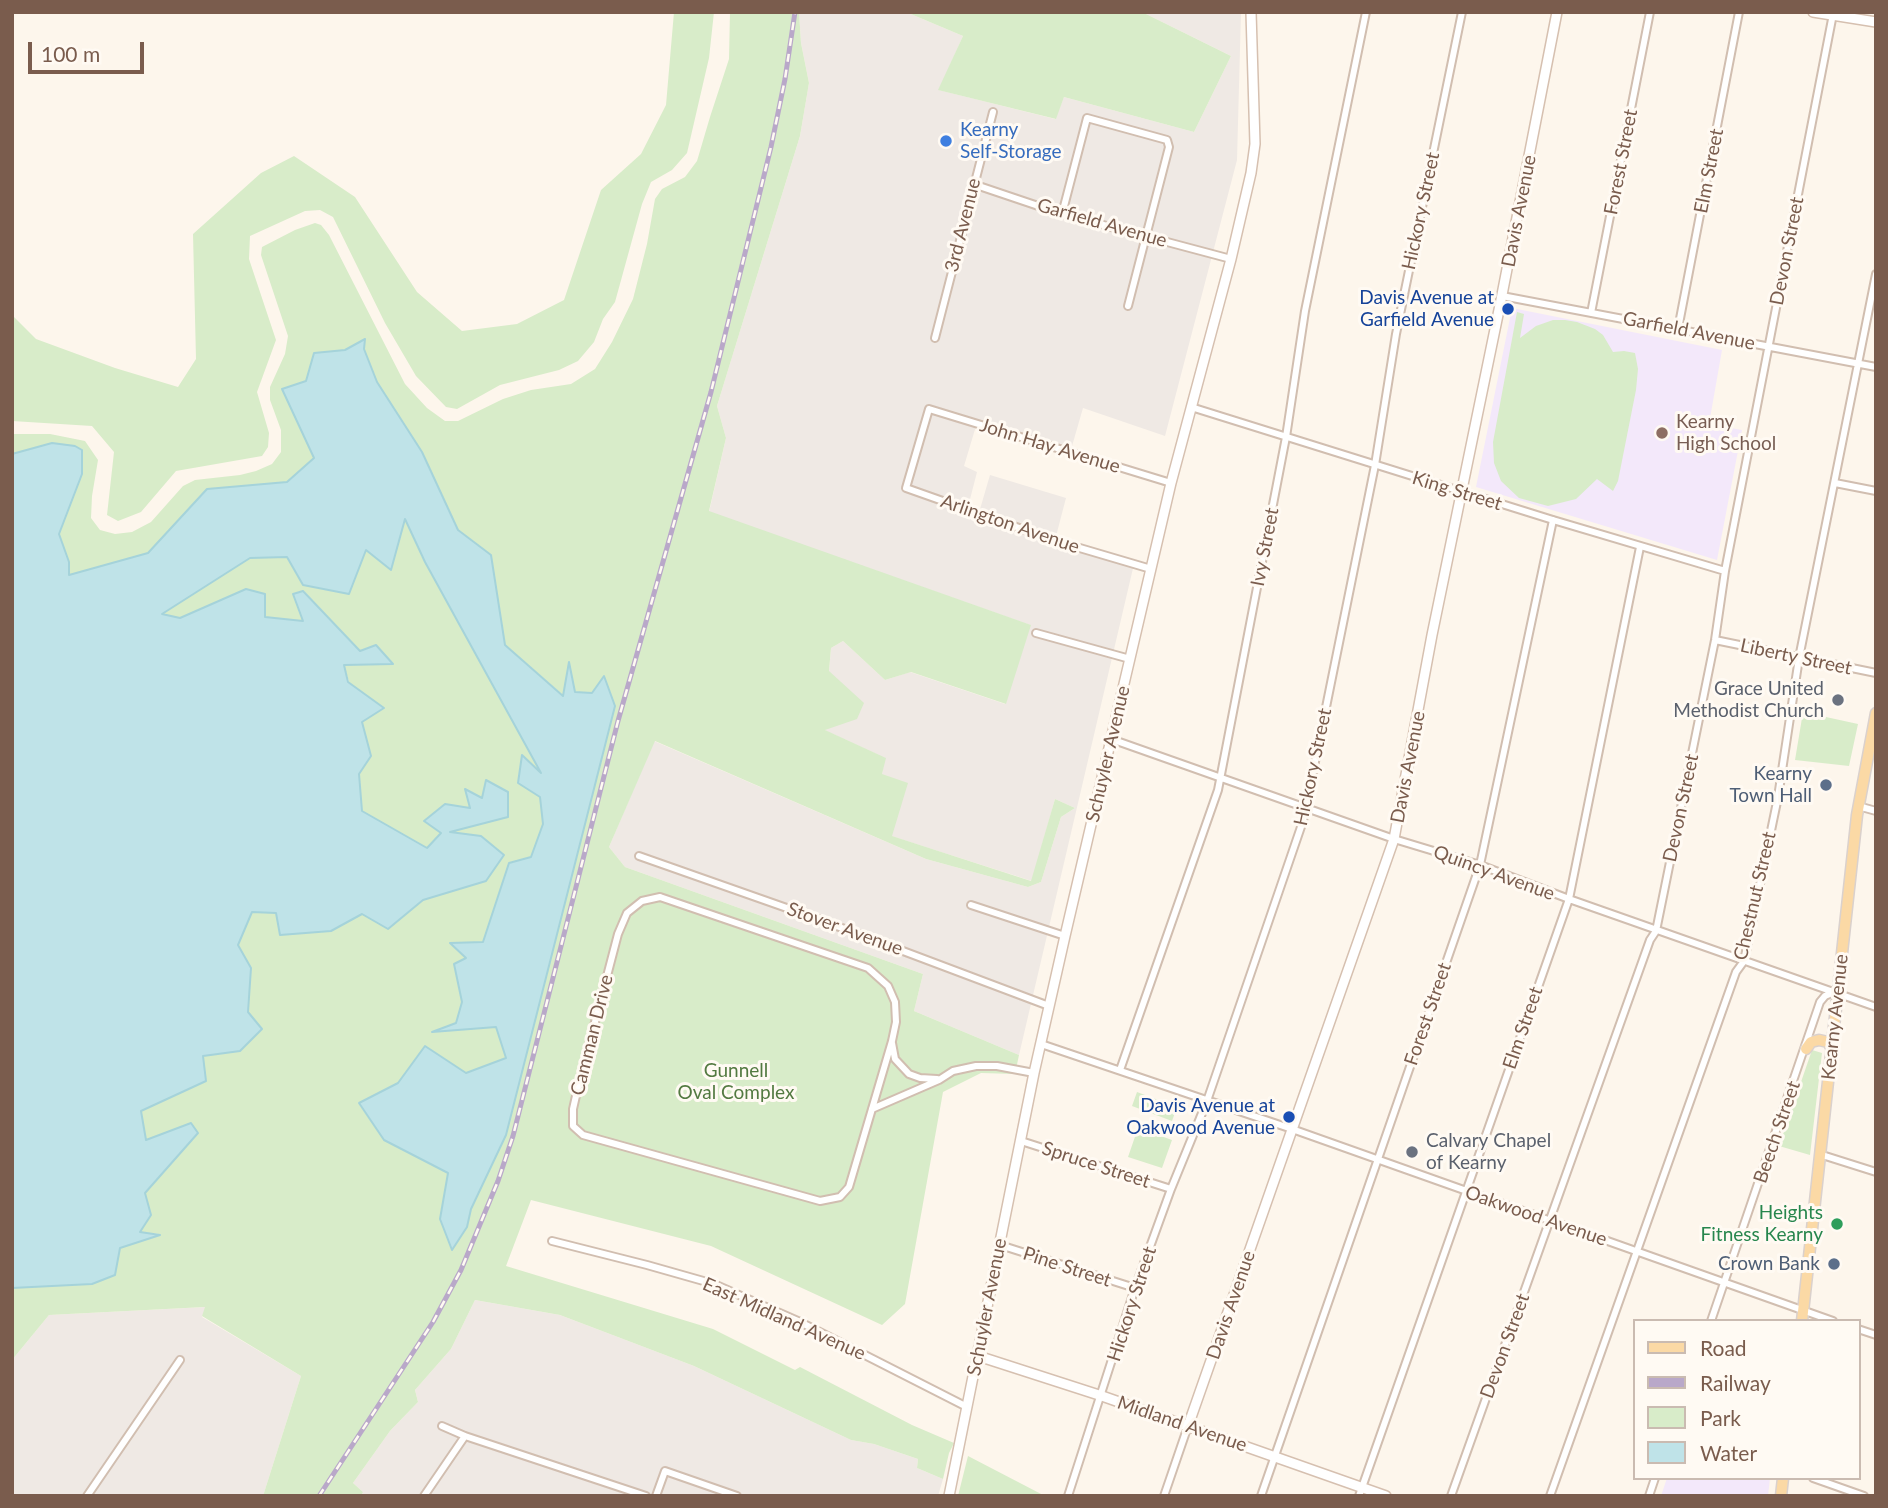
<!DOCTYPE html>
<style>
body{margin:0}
#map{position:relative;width:1888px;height:1508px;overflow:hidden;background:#fdf6ec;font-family:Lato,sans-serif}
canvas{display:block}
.frame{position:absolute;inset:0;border:14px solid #7a5c4d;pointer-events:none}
.legend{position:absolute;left:1633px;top:1319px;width:228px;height:161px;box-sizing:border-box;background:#fffaf3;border:2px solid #cabbb1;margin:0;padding:9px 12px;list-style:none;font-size:21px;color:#7a5c4d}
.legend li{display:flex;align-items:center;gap:14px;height:35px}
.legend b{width:35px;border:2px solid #cabbb1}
.scale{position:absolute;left:28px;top:42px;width:116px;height:32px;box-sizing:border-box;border:4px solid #7a5c4d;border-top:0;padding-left:9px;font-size:21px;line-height:24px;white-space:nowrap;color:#7a5c4d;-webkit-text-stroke:5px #fffaf3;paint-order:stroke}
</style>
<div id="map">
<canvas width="1888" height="1508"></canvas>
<div class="frame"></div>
<ul class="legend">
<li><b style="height:9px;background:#fbd9a5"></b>Road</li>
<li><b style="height:9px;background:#b9a8c9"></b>Railway</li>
<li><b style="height:19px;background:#d8ecc9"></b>Park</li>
<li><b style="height:19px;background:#bfe3e8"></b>Water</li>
</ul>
<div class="scale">100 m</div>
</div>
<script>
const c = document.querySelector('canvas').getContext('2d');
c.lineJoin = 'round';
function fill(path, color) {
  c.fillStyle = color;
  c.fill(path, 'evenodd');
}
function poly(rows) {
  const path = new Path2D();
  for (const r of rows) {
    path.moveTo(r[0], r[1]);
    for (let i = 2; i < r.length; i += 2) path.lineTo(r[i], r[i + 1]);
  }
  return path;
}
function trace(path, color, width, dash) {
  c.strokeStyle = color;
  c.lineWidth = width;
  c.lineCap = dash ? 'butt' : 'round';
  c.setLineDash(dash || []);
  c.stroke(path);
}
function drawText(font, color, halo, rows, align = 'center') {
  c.font = font + ' Lato,sans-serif';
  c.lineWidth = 6;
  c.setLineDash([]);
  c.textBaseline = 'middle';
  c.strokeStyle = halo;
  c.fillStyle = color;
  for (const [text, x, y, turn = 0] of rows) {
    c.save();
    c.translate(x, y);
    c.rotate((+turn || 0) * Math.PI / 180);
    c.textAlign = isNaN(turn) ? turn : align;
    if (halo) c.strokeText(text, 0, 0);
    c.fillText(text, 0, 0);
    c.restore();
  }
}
fill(poly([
 [799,12,906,12,963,36,939,90,1055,119,1064,97,1194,132,1231,56,1142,12,1241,12,1237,160,1165,436,1083,408,1070,453,976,426,964,466,977,472,967,511,978,516,990,475,1066,498,1055,540,1134,564,1019,1055,914,1011,923,974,625,867,609,847,654,741,926,859,1028,887,1041,882,1061,817,1075,808,1055,799,1032,881,891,836,882,774,885,758,824,730,831,648,843,641,885,680,910,672,1005,704,1030,625,709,512,726,438,717,406,800,136,809,83,801,43],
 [475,1300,560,1315,694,1366,851,1440,874,1444,918,1459,917,1468,943,1479,938,1496,361,1496,363,1492,353,1483,390,1431,418,1402,415,1390,451,1349],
 [206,1307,202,1317,301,1376,263,1496,12,1496,12,1360,49,1315]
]), '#efe9e4');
fill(poly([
 [1512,308,1722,350,1709,424,1742,430,1717,560,1476,487],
 [1667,1478,1770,1478,1768,1496,1661,1496]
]), '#f3e8fa');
fill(poly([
 [674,12,714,12,709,58,687,153,672,170,651,182,642,204,615,302,603,319,594,342,578,361,559,370,500,385,457,409,446,407,416,376,385,323,333,217,320,210,305,211,250,236,249,259,276,340,257,392,269,433,268,447,262,456,176,471,141,512,118,521,107,515,114,452,92,426,12,421,12,315,36,339,115,368,178,387,196,359,193,234,261,173,294,156,355,197,417,292,462,331,517,324,564,300,601,190,641,154,666,105],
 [730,12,799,12,801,43,809,83,800,136,717,406,726,438,709,511,1031,625,1006,704,911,672,885,680,843,641,831,648,829,671,864,703,857,719,825,730,886,758,882,774,908,783,892,836,1031,881,1055,799,1075,808,1061,817,1041,882,1028,887,926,859,655,741,609,847,625,867,923,974,914,1011,1019,1055,1015,1074,981,1073,943,1092,905,1304,882,1325,711,1246,531,1200,506,1266,713,1329,795,1370,800,1367,912,1425,954,1443,949,1453,943,1479,917,1468,918,1459,874,1444,851,1440,694,1366,560,1315,475,1300,451,1349,415,1390,418,1402,390,1431,353,1483,363,1492,361,1496,263,1496,301,1376,202,1316,205,1307,49,1315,12,1360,12,1288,92,1284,115,1275,120,1248,158,1234,140,1232,151,1214,145,1193,191,1124,146,1140,141,1111,206,1081,203,1056,240,1051,248,1012,251,968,238,945,252,912,276,913,280,935,331,931,362,914,388,929,423,900,486,881,448,832,508,816,486,780,482,798,465,790,471,808,425,821,441,833,427,848,362,811,359,774,371,756,344,665,392,664,360,651,304,591,304,621,265,617,246,589,180,619,161,614,250,558,287,557,303,585,366,550,391,570,405,518,422,557,531,751,543,775,522,755,540,797,543,824,531,857,509,863,483,943,451,943,466,958,454,965,462,1002,456,1023,436,1032,496,1027,507,1058,466,1073,425,1047,398,1083,359,1104,384,1140,448,1173,440,1219,467,1227,603,677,592,693,575,692,569,665,564,696,505,645,491,555,458,530,422,452,377,382,364,349,314,353,315,458,288,482,207,489,149,553,69,575,69,562,59,534,65,516,52,443,12,454,12,434,50,434,85,441,98,460,92,496,91,518,100,530,115,534,132,532,151,522,183,486,195,480,240,475,256,471,272,464,281,452,281,430,270,400,270,387,285,354,288,336,261,255,262,247,295,230,315,223,321,225,329,235,405,384,427,408,445,421,458,421,503,399,531,390,571,384,595,369,612,342,633,299,647,244,655,199,662,189,685,177,697,161,710,117,729,59],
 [906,12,1142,12,1231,56,1194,132,1064,97,1056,119,938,90,963,36],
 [1517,312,1524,314,1520,338,1536,326,1553,320,1565,320,1577,322,1595,329,1603,335,1613,352,1624,351,1635,353,1638,369,1636,390,1618,481,1613,491,1597,479,1576,499,1548,506,1519,498,1501,481,1494,463,1493,442],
 [1803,712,1858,724,1849,766,1795,760],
 [1812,1050,1822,1053,1810,1155,1779,1146],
 [1137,1092,1177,1107,1172,1121,1132,1106],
 [1138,1128,1172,1140,1162,1168,1128,1157],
 [968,1456,1045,1496,958,1496]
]), '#d8ecc9');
const water = poly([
 [365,339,364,349,377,382,422,452,458,530,491,555,505,645,563,696,569,662,575,692,592,693,604,676,615,706,506,1135,471,1209,467,1227,452,1250,440,1219,448,1173,384,1140,359,1103,398,1083,425,1046,466,1073,506,1058,496,1027,432,1032,456,1023,462,1002,454,964,466,958,450,943,483,942,509,863,531,857,543,824,540,797,518,783,522,755,541,773,425,562,405,519,391,570,366,550,349,594,303,585,287,557,250,558,162,614,180,618,246,589,265,594,265,617,303,621,293,594,303,591,360,651,376,645,393,664,344,665,348,682,384,708,362,722,371,756,359,774,362,811,427,848,441,833,424,821,445,804,470,808,465,789,482,798,486,780,508,792,508,817,450,832,481,836,504,855,486,881,423,900,388,929,362,914,331,931,280,935,276,913,252,912,238,945,251,968,248,1012,262,1029,240,1051,203,1056,206,1081,141,1111,146,1140,191,1123,198,1133,145,1193,151,1215,140,1232,160,1235,120,1248,115,1275,92,1284,12,1288,12,454,52,443,75,446,82,450,82,474,59,534,69,562,69,575,148,553,207,489,287,482,314,458,282,389,306,381,314,353,345,350,365,339]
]);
fill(water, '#bfe3e8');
trace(water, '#a5d3da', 2);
const street = poly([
 [973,184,1062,214,1231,259],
 [1062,214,1087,118,1167,140,1169,147,1128,306],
 [1502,296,1876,367],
 [1591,313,1650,12],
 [1678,329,1739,12],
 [935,338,993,112],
 [1191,407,1553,520,1725,571],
 [1835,483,1876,491],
 [1151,569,1056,541,906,488,929,409,1171,483],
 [1036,633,1130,659],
 [1715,640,1876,673],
 [1111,739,1394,839,1480,865,1569,899,1876,1007],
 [1858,806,1876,811],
 [639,856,818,919,1049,1006],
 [660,897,868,968,888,986,895,1002,896,1022,892,1041,849,1187,840,1197,820,1201,583,1135,573,1126,573,1109,578,1087,618,934,627,913,642,901,660,897],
 [971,905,1065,936],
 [892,1043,895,1059,909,1074,920,1078,937,1079],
 [1041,1044,1292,1129,1833,1321],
 [1120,1070,1218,790,1286,437,1305,311,1366,12],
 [872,1109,939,1080,953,1071,976,1066,997,1066,1034,1073],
 [1021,1141,1171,1189],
 [1819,1154,1876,1172],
 [552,1241,647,1265,714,1284,798,1321,967,1407],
 [1000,1245,1135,1288],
 [1711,1321,1820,1002,1825,996,1832,993],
 [1858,1329,1876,1335],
 [442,1426,465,1436,646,1496],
 [1813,1478,1864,1496],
 [87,1496,180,1360],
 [424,1496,465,1436],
 [656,1496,665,1471,737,1496],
 [1068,1496,1135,1288,1171,1189,1207,1101,1303,821,1375,465,1396,334,1462,12],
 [1164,1496,1188,1426],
 [1261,1496,1480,865,1553,520],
 [1359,1496,1569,899,1640,547],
 [1451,1496,1650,940,1656,931,1715,640,1725,571,1833,14],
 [1550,1496,1736,972,1744,961,1778,797,1799,658,1876,274],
 [1649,1496,1655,1478]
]);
const secondary = poly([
 [1813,12,1876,22],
 [978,1356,1102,1396,1386,1496],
 [1188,1426,1394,839,1432,635,1500,305,1557,12],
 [949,1496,1034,1073,1065,936,1171,483,1231,259,1251,173,1255,144,1251,12]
]);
const primary = poly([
 [1806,1049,1811,1042,1819,1040,1828,1042,1832,1049],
 [1802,1321,1857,815,1876,713],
 [1781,1496,1783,1478]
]);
trace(street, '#d1beb0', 10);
trace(secondary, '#d6c0b0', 12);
trace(primary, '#dad1cd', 13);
trace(street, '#fff', 6);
trace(secondary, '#fff', 9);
trace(primary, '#fbd9a5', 10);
const rail = poly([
 [319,1496,433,1322,461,1270,498,1181,513,1136,618,721,711,392,771,147,785,79,795,12]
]);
trace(rail, '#b9a8c9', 5);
trace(rail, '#fffaf3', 2.5, [8]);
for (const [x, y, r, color] of [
 [946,141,7,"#3f7fe0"],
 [1508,309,7,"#1a4fb4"],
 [1662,433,7,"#8d6e63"],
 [1838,700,7,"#6b7280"],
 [1826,785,7,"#5c6f8a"],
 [1289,1117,7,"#1a4fb4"],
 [1412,1152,7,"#6b7280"],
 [1837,1224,7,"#2e9e5b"],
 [1834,1264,7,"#5c6f8a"]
]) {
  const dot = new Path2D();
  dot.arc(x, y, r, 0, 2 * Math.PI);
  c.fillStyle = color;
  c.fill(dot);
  trace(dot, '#fffaf3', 2.5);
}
drawText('19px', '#366cbe', '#fffaf3', [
 ["Kearny",960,130],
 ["Self-Storage",960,152]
], 'left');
drawText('19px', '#7a5c4d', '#fffaf3', [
 ["Forest Street",1621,162,-79],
 ["Elm Street",1709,171,-79],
 ["Hickory Street",1421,211,-78],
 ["Davis Avenue",1519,211,-79],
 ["Garfield Avenue",1102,223,16],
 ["3rd Avenue",963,225,-76],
 ["Devon Street",1787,251,-79],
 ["Garfield Avenue",1689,331,11],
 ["John Hay Avenue",1050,446,17],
 ["King Street",1457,491,17],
 ["Arlington Avenue",1010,524,19],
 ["Ivy Street",1265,547,-79],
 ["Liberty Street",1796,657,12],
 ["Schuyler Avenue",1108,754,-77],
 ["Hickory Street",1313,767,-78],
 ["Davis Avenue",1408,767,-79],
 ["Devon Street",1681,808,-78],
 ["Quincy Avenue",1494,873,20],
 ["Chestnut Street",1755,896,-77],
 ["Stover Avenue",845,929,20],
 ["Forest Street",1428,1014,-71],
 ["Kearny Avenue",1835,1017,-84],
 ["Elm Street",1523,1028,-71],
 ["Camman Drive",592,1035,-76],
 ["Beech Street",1777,1132,-71],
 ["Spruce Street",1096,1165,18],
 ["Oakwood Avenue",1536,1216,19],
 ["Pine Street",1067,1267,18],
 ["Hickory Street",1132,1304,-72],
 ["Davis Avenue",1231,1305,-71],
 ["Schuyler Avenue",987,1307,-79],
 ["East Midland Avenue",784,1319,24],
 ["Devon Street",1505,1346,-70],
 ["Midland Avenue",1182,1424,19]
]);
drawText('19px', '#164399', '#fffaf3', [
 ["Davis Avenue at",1494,298],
 ["Garfield Avenue",1494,320],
 ["Davis Avenue at",1275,1106],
 ["Oakwood Avenue",1275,1128]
], 'right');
drawText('19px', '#785e54', '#fffaf3', [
 ["Kearny",1676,422],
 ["High School",1676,444]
], 'left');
drawText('19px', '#5b616d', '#fffaf3', [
 ["Grace United",1824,689],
 ["Methodist Church",1824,711],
 ["Calvary Chapel",1426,1141,"left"],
 ["of Kearny",1426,1163,"left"]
], 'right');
drawText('19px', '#4e5e75', '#fffaf3', [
 ["Kearny",1812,774],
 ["Town Hall",1812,796],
 ["Crown Bank",1820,1264]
], 'right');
drawText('19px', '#537a41', '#fffaf3', [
 ["Gunnell",736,1071],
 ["Oval Complex",736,1093]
]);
drawText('19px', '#27864d', '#fffaf3', [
 ["Heights",1823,1213],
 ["Fitness Kearny",1823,1235]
], 'right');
</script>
